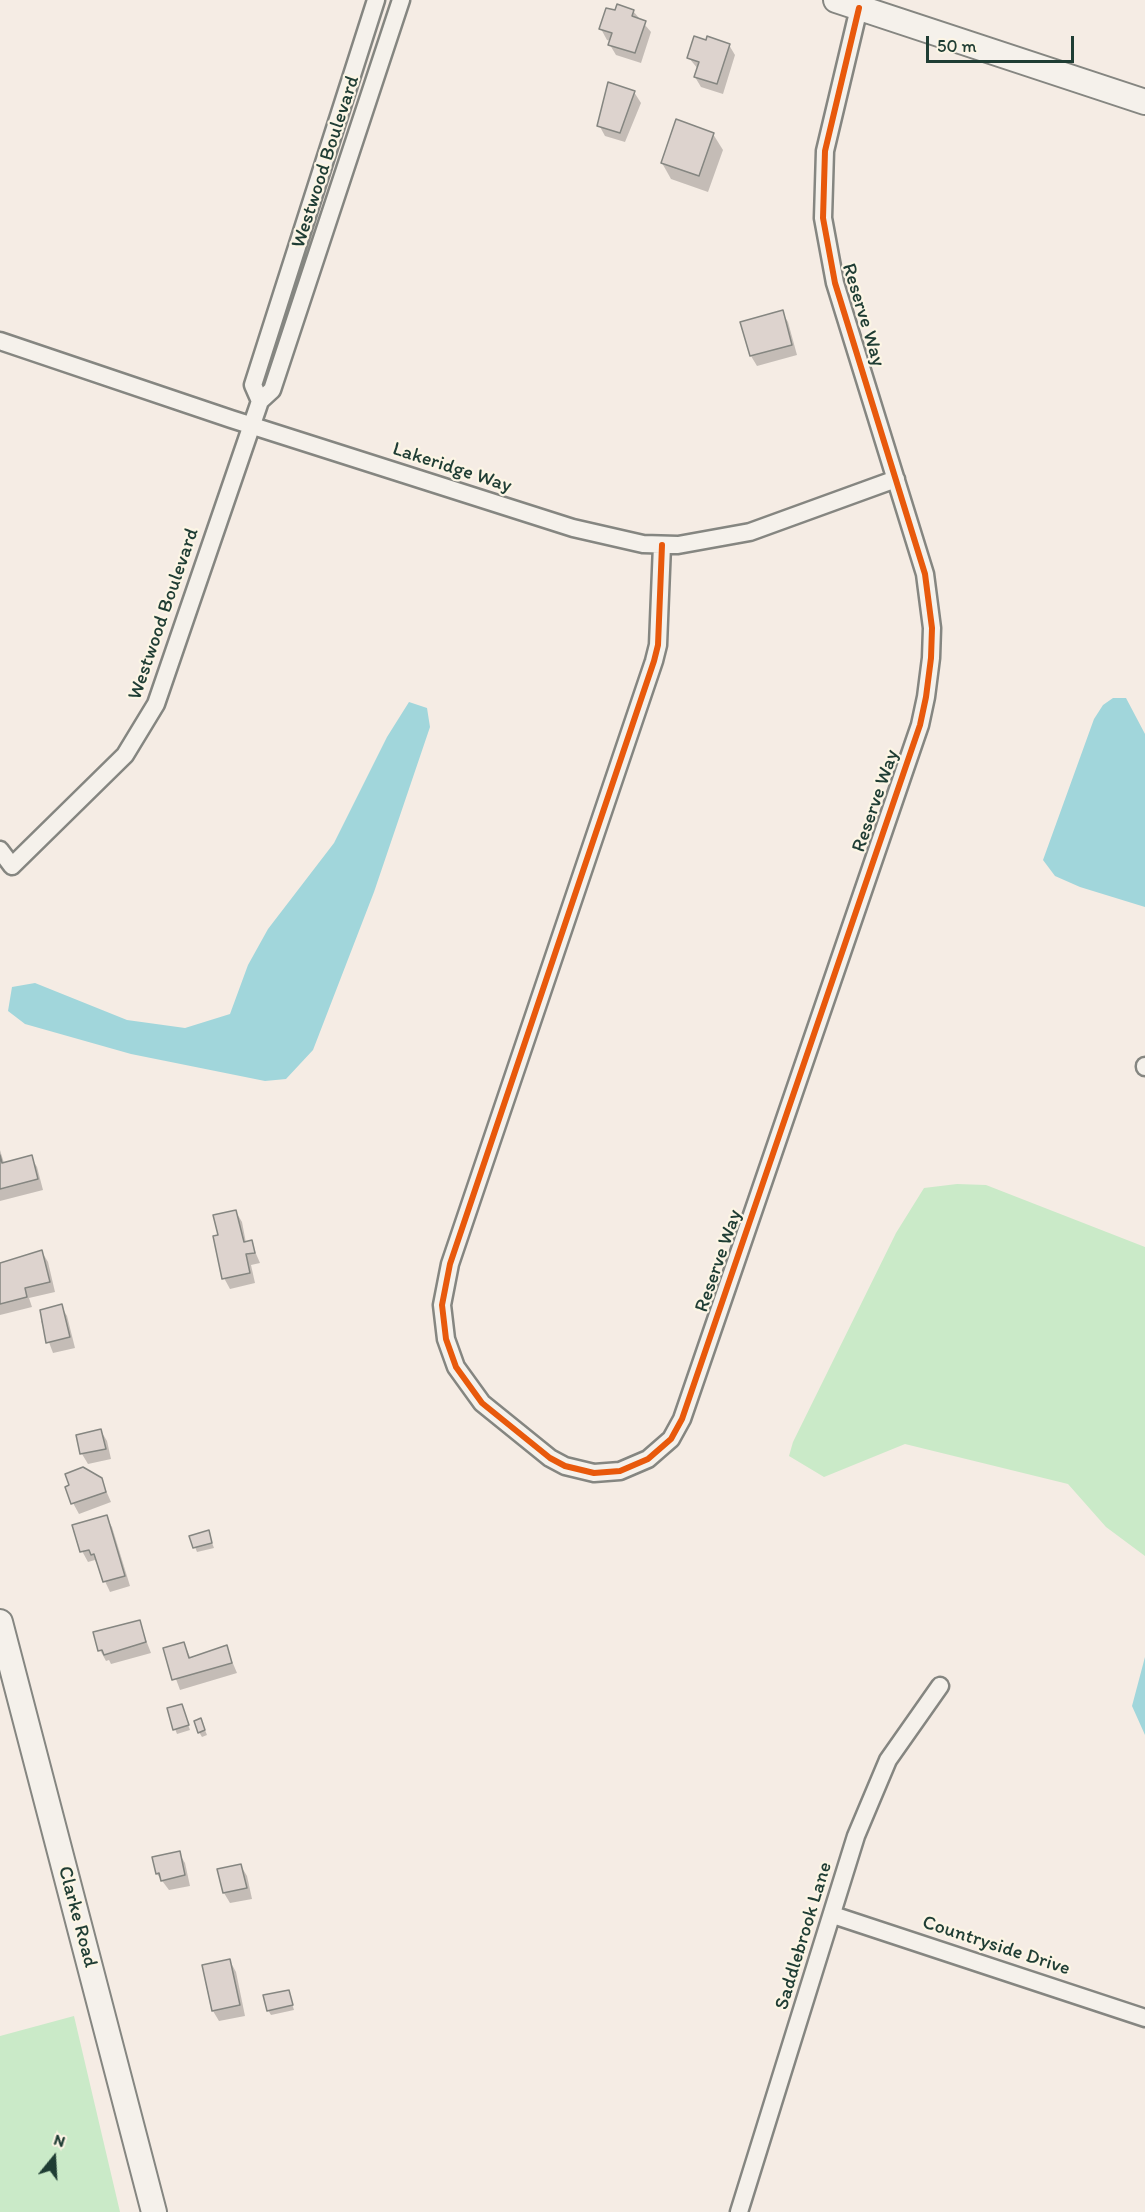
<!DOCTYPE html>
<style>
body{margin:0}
#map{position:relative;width:1145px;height:2212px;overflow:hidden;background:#f5ece4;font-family:Itim,sans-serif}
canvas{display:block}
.north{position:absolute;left:24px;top:2128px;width:60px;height:60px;-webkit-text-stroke:4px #fcf5e5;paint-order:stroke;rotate:18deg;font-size:16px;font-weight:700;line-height:24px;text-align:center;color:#1f3d34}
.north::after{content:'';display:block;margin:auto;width:21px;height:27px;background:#1f3d34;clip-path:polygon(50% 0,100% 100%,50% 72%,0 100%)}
.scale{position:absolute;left:926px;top:36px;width:148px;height:27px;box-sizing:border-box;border:3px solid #1f3d34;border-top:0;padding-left:8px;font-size:18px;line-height:21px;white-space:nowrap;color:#1f3d34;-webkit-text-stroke:4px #fcf5e5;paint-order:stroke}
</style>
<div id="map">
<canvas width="1145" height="2212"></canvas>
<div class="north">N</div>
<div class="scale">50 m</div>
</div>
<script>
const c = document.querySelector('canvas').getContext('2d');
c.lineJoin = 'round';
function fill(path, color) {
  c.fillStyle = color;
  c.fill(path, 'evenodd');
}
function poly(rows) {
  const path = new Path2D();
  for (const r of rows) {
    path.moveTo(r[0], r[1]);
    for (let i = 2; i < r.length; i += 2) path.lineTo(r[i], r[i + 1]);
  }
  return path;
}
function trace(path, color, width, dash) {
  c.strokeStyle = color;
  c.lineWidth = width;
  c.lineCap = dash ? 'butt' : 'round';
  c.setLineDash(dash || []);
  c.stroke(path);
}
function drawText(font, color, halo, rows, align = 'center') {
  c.font = font + ' Itim,sans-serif';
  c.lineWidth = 4.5;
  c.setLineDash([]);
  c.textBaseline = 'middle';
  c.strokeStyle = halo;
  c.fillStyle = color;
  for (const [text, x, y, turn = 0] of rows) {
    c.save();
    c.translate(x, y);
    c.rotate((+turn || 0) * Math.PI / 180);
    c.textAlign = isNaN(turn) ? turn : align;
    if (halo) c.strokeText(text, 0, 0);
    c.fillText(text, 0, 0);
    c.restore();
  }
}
fill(poly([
 [957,1184,986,1185,1145,1247,1145,1556,1106,1527,1068,1484,905,1444,824,1477,789,1456,793,1442,896,1233,924,1188],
 [74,2016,120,2212,0,2212,0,2036]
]), '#caeac8');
fill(poly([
 [1113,698,1126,698,1145,734,1145,907,1080,887,1055,876,1043,860,1094,719,1103,705],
 [409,702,427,708,430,727,374,892,313,1050,286,1079,265,1081,131,1054,25,1024,8,1011,12,987,35,983,127,1020,185,1028,230,1014,248,965,268,929,334,843,387,737],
 [1145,1657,1145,1735,1132,1706]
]), '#a1d6db');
fill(poly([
 [633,11,651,32,641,63,616,55,610,45,611,41,607,40,601,29],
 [729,45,735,55,723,94,701,87,695,77,698,69,689,58],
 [634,92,641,103,625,142,605,136,599,125],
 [713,134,723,150,708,192,671,179,662,163],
 [782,312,788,322,797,355,757,366,751,356],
 [0,1150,4,1163,31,1157,37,1167,43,1190,0,1201],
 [236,1212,242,1222,246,1243,251,1242,260,1263,251,1265,255,1283,230,1289,224,1278],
 [42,1252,48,1262,55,1292,29,1298,32,1307,0,1315,0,1264],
 [61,1306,67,1316,75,1348,53,1353,41,1321],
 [101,1431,107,1441,111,1459,88,1464,82,1454,78,1436],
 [101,1479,111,1502,79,1514,73,1503],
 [106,1517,112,1527,130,1586,110,1592,95,1560,88,1562,82,1551],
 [208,1532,214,1548,197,1552,191,1537],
 [139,1622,151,1653,111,1664,109,1660,106,1661,100,1650],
 [184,1644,191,1659,226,1647,237,1673,180,1690,165,1649],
 [182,1706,190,1730,177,1734,175,1729],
 [203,1725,207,1735,202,1737,199,1732],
 [179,1853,185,1863,190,1886,169,1890,157,1874],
 [241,1866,247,1876,252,1899,230,1903,224,1893],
 [230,1961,236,1972,245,2016,219,2021,213,2011],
 [288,1991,294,2010,271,2015,268,2010]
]), '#0003');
const building = poly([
 [617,4,634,10,632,16,646,21,635,53,608,45,612,33,599,29,606,8,615,10,617,4],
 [694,36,706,40,707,36,730,44,717,84,694,77,699,62,687,58,694,36],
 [608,82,635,91,620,133,597,126,608,82],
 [676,119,714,133,699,176,661,163,676,119],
 [783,310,792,345,750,356,740,322,783,310],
 [0,1155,2,1163,32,1155,38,1179,0,1189,0,1155],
 [236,1210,244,1242,252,1240,255,1253,246,1254,250,1273,222,1279,213,1236,218,1235,213,1215,236,1210],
 [42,1250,50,1282,25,1288,27,1297,0,1304,0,1263,42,1250],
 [62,1304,70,1337,46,1343,40,1310,62,1304],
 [101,1429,106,1449,80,1454,76,1435,101,1429],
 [83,1467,102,1478,106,1492,71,1504,65,1487,69,1485,65,1474,83,1467],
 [107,1515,125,1576,103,1582,94,1554,91,1555,89,1550,80,1552,72,1525,107,1515],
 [209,1530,212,1543,193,1548,189,1536,209,1530],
 [140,1620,146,1642,104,1655,102,1650,98,1651,93,1632,140,1620],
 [184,1642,189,1658,227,1645,232,1663,172,1680,163,1648,184,1642],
 [182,1704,189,1725,173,1730,167,1708,182,1704],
 [201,1718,205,1730,198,1733,194,1721,201,1718],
 [180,1851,185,1875,161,1881,159,1873,156,1874,152,1857,180,1851],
 [241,1864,247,1888,223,1893,217,1869,241,1864],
 [230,1959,240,2005,212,2011,202,1965,230,1959],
 [289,1990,293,2005,267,2011,263,1995,289,1990]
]);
fill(building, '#ddd3ce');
trace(building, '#858681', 1.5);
const street = poly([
 [0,341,231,419,573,528,643,544,678,545,750,532,896,479],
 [260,401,253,385,376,0],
 [662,545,658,645,654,661,450,1264,442,1305,446,1339,456,1367,482,1403,550,1458,565,1466,594,1473,620,1471,648,1459,671,1439,682,1419,920,725,926,697,931,658,932,628,925,574,835,283,823,218,825,151,859,8],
 [0,850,12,866,125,755,156,704,258,407,260,401,272,390,401,0],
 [1145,1066,1145,1067],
 [833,1915,1145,2018],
 [739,2212,856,1836,888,1760,940,1686]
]);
const secondary = poly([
 [836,0,1145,102],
 [0,1622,154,2212]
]);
trace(street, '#858681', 21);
trace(secondary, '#858681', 28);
trace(street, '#f5f1eb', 16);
trace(secondary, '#f5f1eb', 24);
trace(poly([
 [662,545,658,645,654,661,450,1264,442,1305,446,1339,456,1367,482,1403,550,1458,565,1466,594,1473,620,1471,648,1459,671,1439,682,1419,920,725,926,697,931,658,932,628,925,574,835,283,823,218,825,151,859,8]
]), '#e8590c', 6);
drawText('20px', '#1f3d34', '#fcf5e5', [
 ["Westwood Boulevard",326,162,-72],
 ["Reserve Way",863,315,73],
 ["Lakeridge Way",452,468,18],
 ["Westwood Boulevard",164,614,-71],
 ["Reserve Way",876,801,-71],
 ["Reserve Way",719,1261,-71],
 ["Clarke Road",77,1917,75],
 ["Saddlebrook Lane",804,1936,-73],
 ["Countryside Drive",996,1946,18]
]);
</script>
